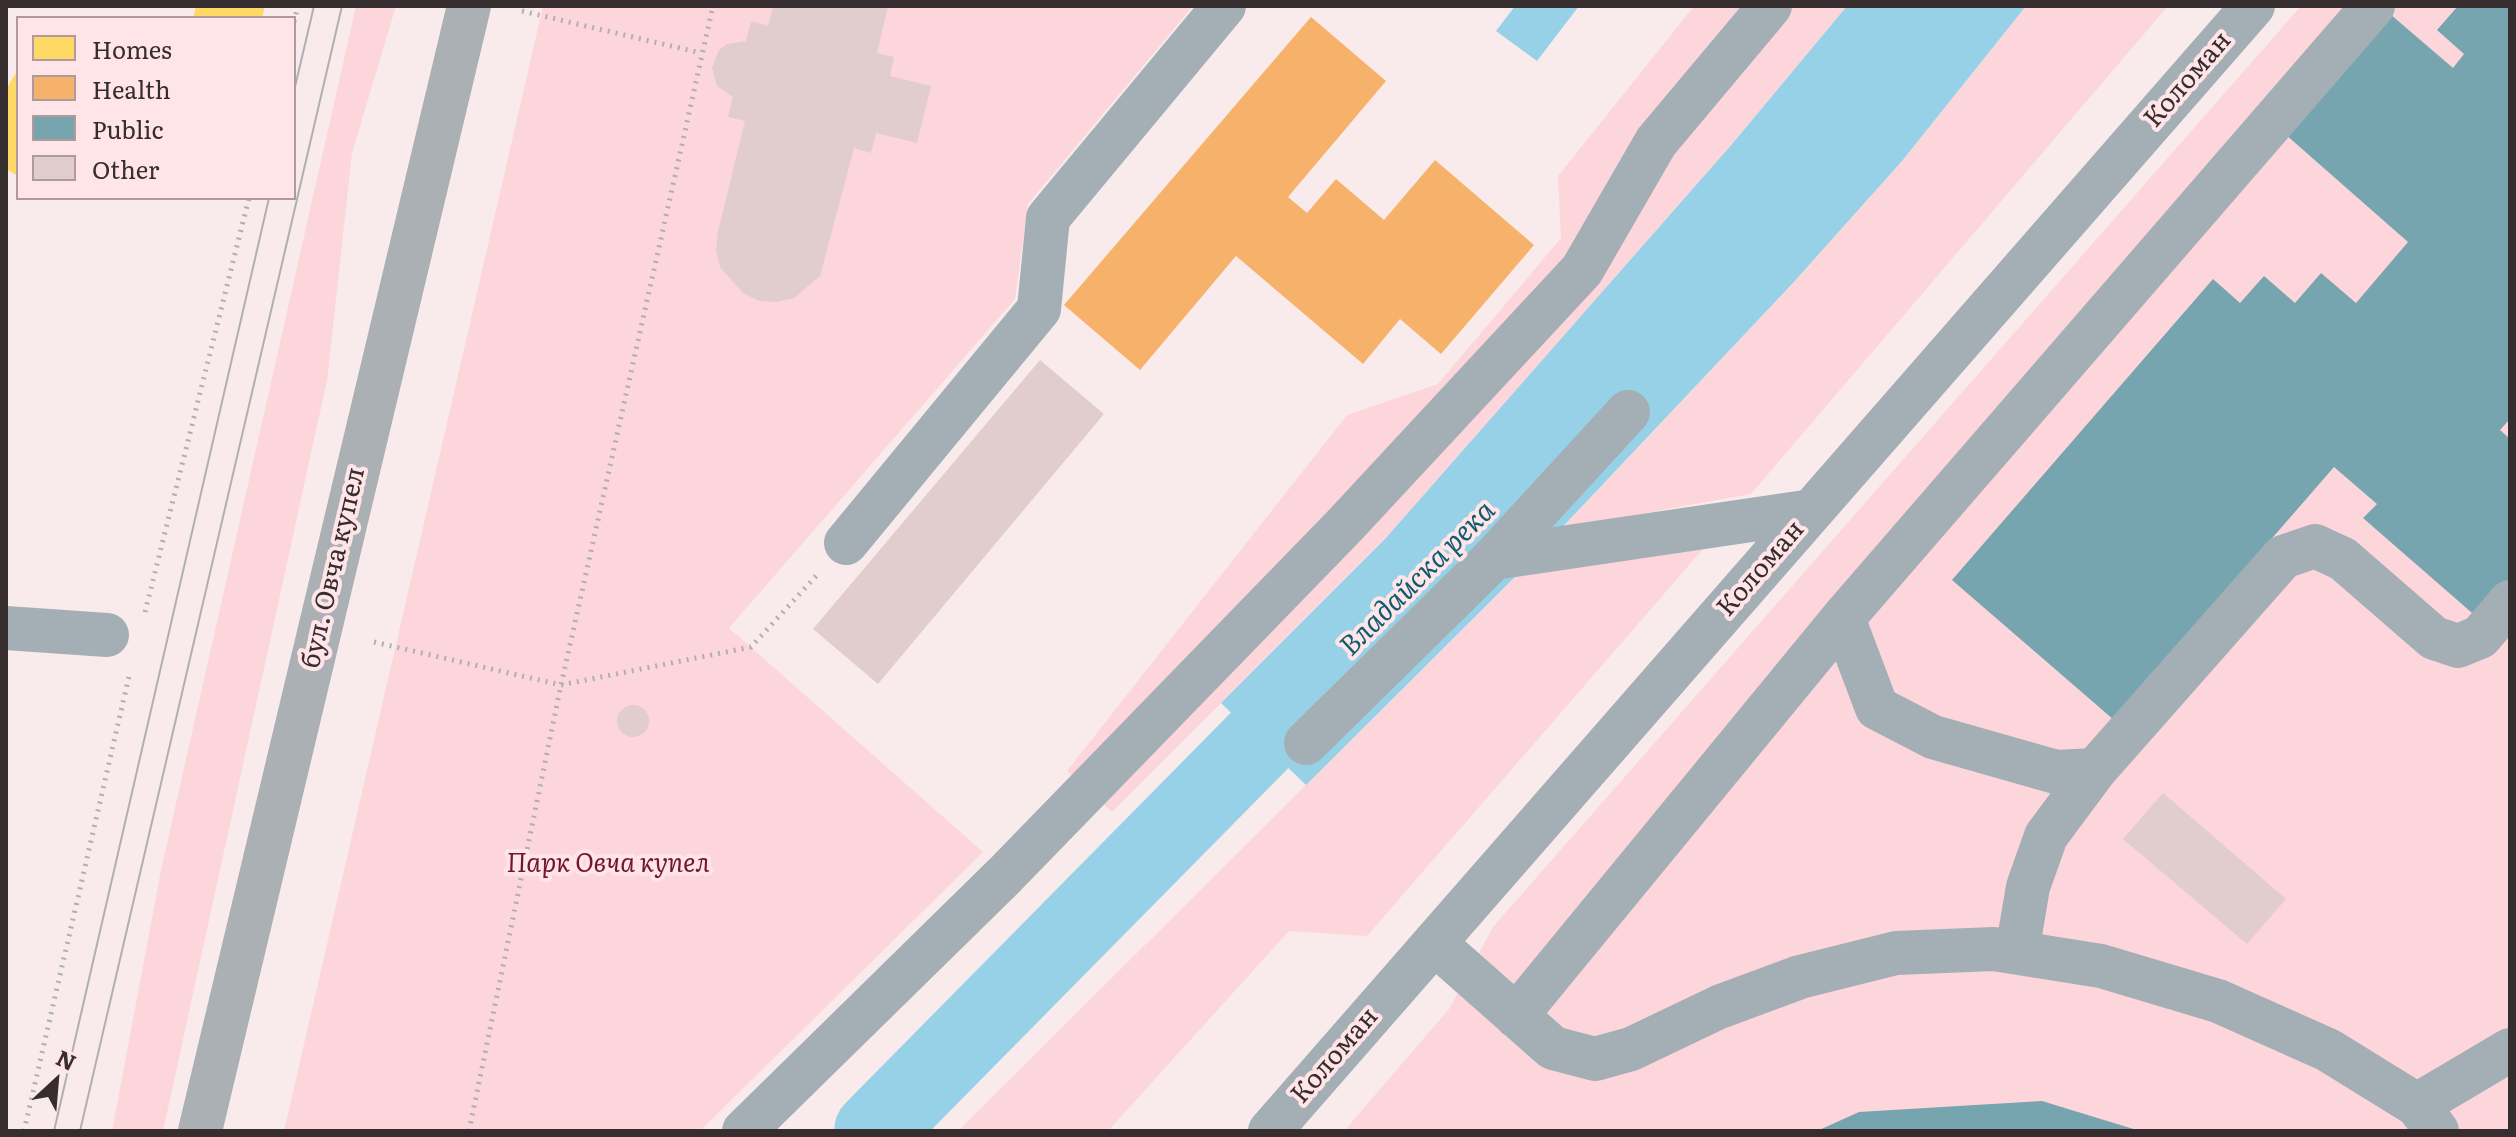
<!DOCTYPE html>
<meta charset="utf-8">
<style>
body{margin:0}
#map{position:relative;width:2516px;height:1137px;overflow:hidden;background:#f9ebec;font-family:Literata,serif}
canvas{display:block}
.frame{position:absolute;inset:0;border:8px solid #362d2e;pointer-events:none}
.legend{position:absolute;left:16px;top:16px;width:280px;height:184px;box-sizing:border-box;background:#ffe5e8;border:2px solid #af9b9e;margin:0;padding:10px 14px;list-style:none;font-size:24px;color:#362d2e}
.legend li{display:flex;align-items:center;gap:16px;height:40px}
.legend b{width:40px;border:2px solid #af9b9e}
.north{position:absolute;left:16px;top:1041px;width:80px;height:80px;-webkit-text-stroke:6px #ffe5e8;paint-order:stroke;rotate:26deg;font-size:22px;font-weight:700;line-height:32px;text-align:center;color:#362d2e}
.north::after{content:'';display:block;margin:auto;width:28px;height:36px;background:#362d2e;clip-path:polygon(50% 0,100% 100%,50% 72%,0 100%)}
</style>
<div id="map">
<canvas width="2516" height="1137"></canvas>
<div class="frame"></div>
<ul class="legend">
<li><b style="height:22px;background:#ffd966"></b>Homes</li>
<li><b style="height:22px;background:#f6b26b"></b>Health</li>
<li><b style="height:22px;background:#76a5af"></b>Public</li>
<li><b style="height:22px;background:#e1ccce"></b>Other</li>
</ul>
<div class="north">N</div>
</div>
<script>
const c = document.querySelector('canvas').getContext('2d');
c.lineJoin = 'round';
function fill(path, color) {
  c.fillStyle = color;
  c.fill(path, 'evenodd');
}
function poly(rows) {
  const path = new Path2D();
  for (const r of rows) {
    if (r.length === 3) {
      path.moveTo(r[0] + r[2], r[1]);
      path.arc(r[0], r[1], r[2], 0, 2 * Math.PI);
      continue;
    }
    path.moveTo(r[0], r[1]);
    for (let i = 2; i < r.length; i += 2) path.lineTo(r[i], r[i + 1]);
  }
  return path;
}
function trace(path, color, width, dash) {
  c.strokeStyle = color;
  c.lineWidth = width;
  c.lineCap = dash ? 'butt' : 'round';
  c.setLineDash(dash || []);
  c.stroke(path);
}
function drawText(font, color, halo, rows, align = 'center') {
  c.font = font + ' Literata,serif';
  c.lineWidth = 8;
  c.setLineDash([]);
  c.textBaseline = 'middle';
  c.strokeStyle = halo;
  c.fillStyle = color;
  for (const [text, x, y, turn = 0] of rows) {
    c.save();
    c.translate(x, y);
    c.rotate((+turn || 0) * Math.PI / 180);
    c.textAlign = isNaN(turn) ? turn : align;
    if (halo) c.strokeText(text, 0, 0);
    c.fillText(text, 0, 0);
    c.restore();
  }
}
fill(poly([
 [356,6,396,6,352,153,327,380,163,1131,112,1131,161,870],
 [543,6,1193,6,1028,204,1015,299,729,628,983,852,700,1131,284,1131],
 [1694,6,1847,6,1733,143,1385,539,1112,812,1067,771,1347,415,1438,384,1561,238,1558,176],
 [2026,6,2168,6,1751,494,1562,528,1792,284,1902,161],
 [2301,6,2510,6,2510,1131,1344,1131,1449,1009,1493,927],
 [1717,533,1367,936,1289,931,1108,1131,958,1131,1521,571]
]), '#fcd6db');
fill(poly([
 [1515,6,1579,6,1537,61,1496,31],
 [1847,6,2026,6,1902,161,1792,284,1521,571,1306,785,1221,703,1385,539,1733,143]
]), '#97d1e7');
fill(poly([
 [196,6,265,6,262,18,193,18],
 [18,70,18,176,6,169,6,89]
]), '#ffd966');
fill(poly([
 [1311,17,1386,81,1288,197,1307,213,1336,179,1384,220,1435,160,1534,245,1441,354,1400,319,1363,364,1236,256,1140,370,1064,305]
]), '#f6b26b');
fill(poly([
 [2458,6,2510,6,2510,419,2500,430,2510,439,2510,584,2479,619,2363,518,2377,504,2334,467,2114,720,1952,580,2213,279,2240,303,2264,276,2295,303,2321,273,2356,303,2408,242,2285,134,2390,14,2453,68,2464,54,2437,30],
 [2042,1101,2140,1131,1817,1131,1859,1112]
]), '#76a5af');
trace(poly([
 [874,1131,1338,661]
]), '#97d1e7', 80);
fill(poly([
 [773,6,888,6,877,53,894,57,890,76,931,86,917,143,876,133,871,153,854,148,820,276,794,298,777,302,759,301,743,293,720,267,716,250,718,232,745,121,728,117,733,97,717,86,712,68,719,50,727,44,746,41,751,21,768,26],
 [1040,360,1104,414,878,684,813,629],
 [633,721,16],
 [2163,793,2286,899,2247,944,2123,839]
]), '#e1ccce');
trace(poly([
 [522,11,701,53],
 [294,22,298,6],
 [145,612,249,198],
 [374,642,561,685,751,647,818,574],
 [24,1131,130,672],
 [469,1131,561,685,713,6]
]), '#acb0b4', 5, [2, 6]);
trace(poly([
 [846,543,1039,309,1048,218,1224,6],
 [1494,558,1628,412],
 [1843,618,1877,708,1933,737,2056,772,2095,770],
 [6,628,107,635],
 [1306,743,1494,558,1812,511],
 [1434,943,1553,1048,1595,1059,1631,1049,1719,1007,1800,977,1896,953,1994,949,2101,966,2218,1001,2328,1050,2417,1105,2437,1131],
 [2017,952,2028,887,2046,836,2095,770,2283,557,2315,546,2343,559,2434,638,2458,646,2480,637,2510,602],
 [1516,1016,1843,618,2373,6],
 [2417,1105,2510,1050],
 [744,1131,1005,875,1345,525,1582,270,1656,142,1770,6],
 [1270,1131,2253,6]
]), '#a4afb5', 44);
trace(poly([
 [200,1131,469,6]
]), '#abb0b5', 44);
trace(poly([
 [294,91,314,6],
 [54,1131,269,198],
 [80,1131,342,6]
]), '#b0afb1', 2);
drawText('26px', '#362d2e', '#ffe5e8', [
 ["Коломан",2188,80,-49],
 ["бул. Овча купел",334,568,-77],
 ["Коломан",1761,569,-49],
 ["Коломан",1335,1056,-49]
]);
drawText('italic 26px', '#731731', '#ffe5e8', [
 ["Парк Овча купел",608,864]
]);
drawText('italic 28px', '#115c71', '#ffe5e8', [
 ["Владайска река",1418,579,-45]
]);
</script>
